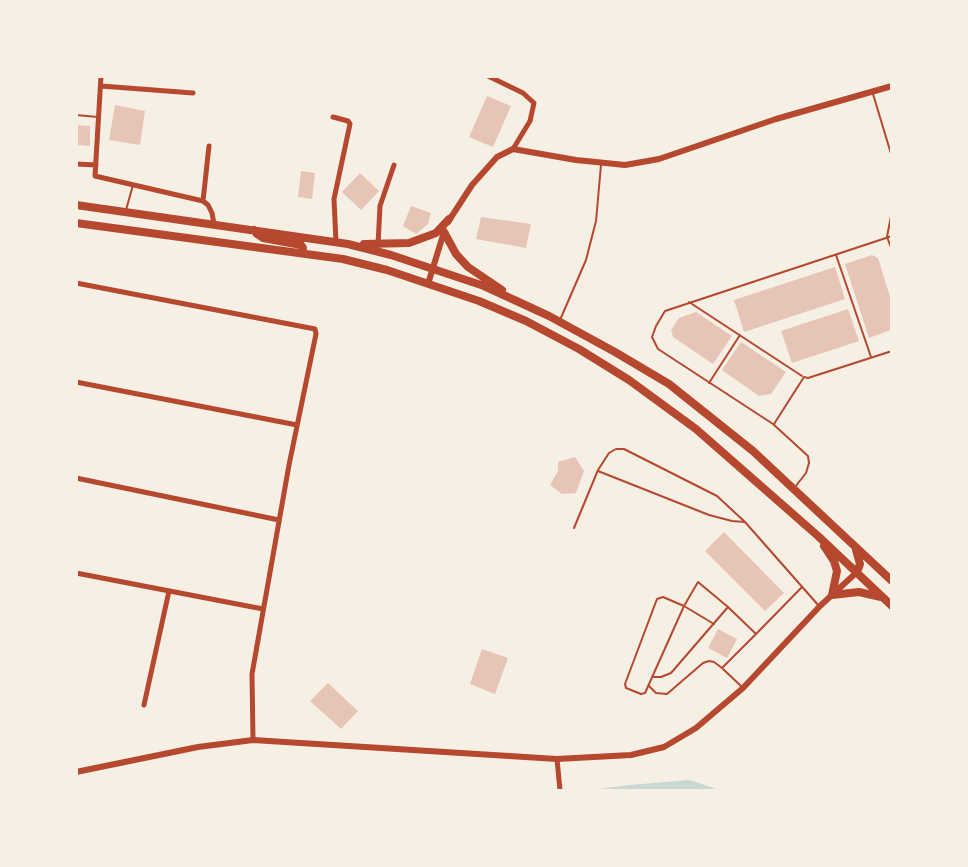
<!DOCTYPE html>
<style>
body{margin:0}
#map{position:relative;width:968px;height:867px;overflow:hidden;background:#f6efe4;font-family:Spectral,serif}
canvas{display:block}
.frame{position:absolute;inset:0;border:78px solid #f6efe4;pointer-events:none}
</style>
<div id="map">
<canvas width="968" height="867"></canvas>
<div class="frame"></div>
</div>
<script>
const c = document.querySelector('canvas').getContext('2d');
c.lineJoin = 'round';
function fill(path, color) {
  c.fillStyle = color;
  c.fill(path, 'evenodd');
}
function poly(rows) {
  const path = new Path2D();
  for (const r of rows) {
    path.moveTo(r[0], r[1]);
    for (let i = 2; i < r.length; i += 2) path.lineTo(r[i], r[i + 1]);
  }
  return path;
}
function trace(path, color, width, dash) {
  c.strokeStyle = color;
  c.lineWidth = width;
  c.lineCap = dash ? 'butt' : 'round';
  c.setLineDash(dash || []);
  c.stroke(path);
}
fill(poly([
 [690,780,719,790,591,790,630,785]
]), '#c9d6d2');
fill(poly([
 [487,96,511,106,493,147,469,137],
 [115,105,145,111,140,145,109,140],
 [76,125,90,126,90,146,76,145],
 [301,171,315,173,312,199,298,197],
 [360,173,379,191,361,210,342,192],
 [411,206,431,213,428,224,416,234,403,226],
 [481,217,531,224,526,248,476,239],
 [872,255,878,258,891,300,891,330,869,338,845,264],
 [835,267,845,299,744,332,734,300],
 [848,309,859,341,792,363,781,331],
 [696,312,732,336,713,364,673,337,671,330,679,318],
 [741,342,786,372,771,394,759,396,722,370],
 [575,457,584,471,576,493,562,494,550,485,558,471,558,462],
 [724,532,784,593,765,611,705,551],
 [718,629,737,639,727,658,708,648],
 [482,649,508,658,495,694,470,684],
 [328,683,358,711,341,729,310,701]
]), '#e6c5b7');
trace(poly([
 [873,94,892,157],
 [76,115,98,117],
 [126,210,133,185],
 [892,211,887,237,892,250],
 [836,255,871,357],
 [689,302,802,376],
 [560,320,586,260,596,221,601,165],
 [709,383,740,335],
 [774,424,804,377,808,378,892,351],
 [598,471,709,515,732,521,745,522],
 [795,487,806,473,809,463,808,456,773,424,658,349,652,337,656,326,665,311,892,236],
 [574,528,598,470,609,453,616,449,624,449,717,496,745,522,819,606],
 [714,624,684,606,663,597,657,599,625,684,626,688,641,694,645,693,684,606,698,582,728,607,756,634,802,587],
 [654,677,661,677,671,673,728,607],
 [649,686,656,693,667,694,703,663,709,661,714,662,722,668],
 [742,687,722,668,756,634]
]), '#b5482f', 2);
trace(poly([
 [101,76,95,176,203,201,208,205,212,213,214,224],
 [488,76,523,93,534,103,530,121,513,149],
 [101,86,193,93],
 [333,117,348,121,350,124,334,199,336,242],
 [76,164,96,165],
 [203,201,209,146],
 [378,245,380,206,394,165],
 [76,283,315,329,316,334,289,465,252,674,253,740],
 [76,382,297,425],
 [76,478,279,520],
 [76,573,263,609],
 [144,705,169,591],
 [557,759,560,790]
]), '#b5482f', 5);
trace(poly([
 [448,222,472,185,497,157,513,149,576,160,625,165,659,159,776,119,892,86],
 [428,284,444,232],
 [76,772,198,747,253,740,557,759,631,755,664,747,696,728,743,688,820,606,857,572]
]), '#b5482f', 6);
trace(poly([
 [76,205,348,244,391,255,484,286,549,316,615,352,669,384,753,451,892,581],
 [76,223,343,259,387,270,479,301,526,321,579,349,629,380,696,429,818,536,892,606],
 [254,230,257,234,263,238,301,245,303,248,302,253],
 [444,232,456,254,468,267,502,290],
 [364,244,409,243,436,233,449,219],
 [824,546,834,561,837,571,832,595,859,592,881,597],
 [856,550,860,564,857,572]
]), '#b5482f', 8);
</script>
